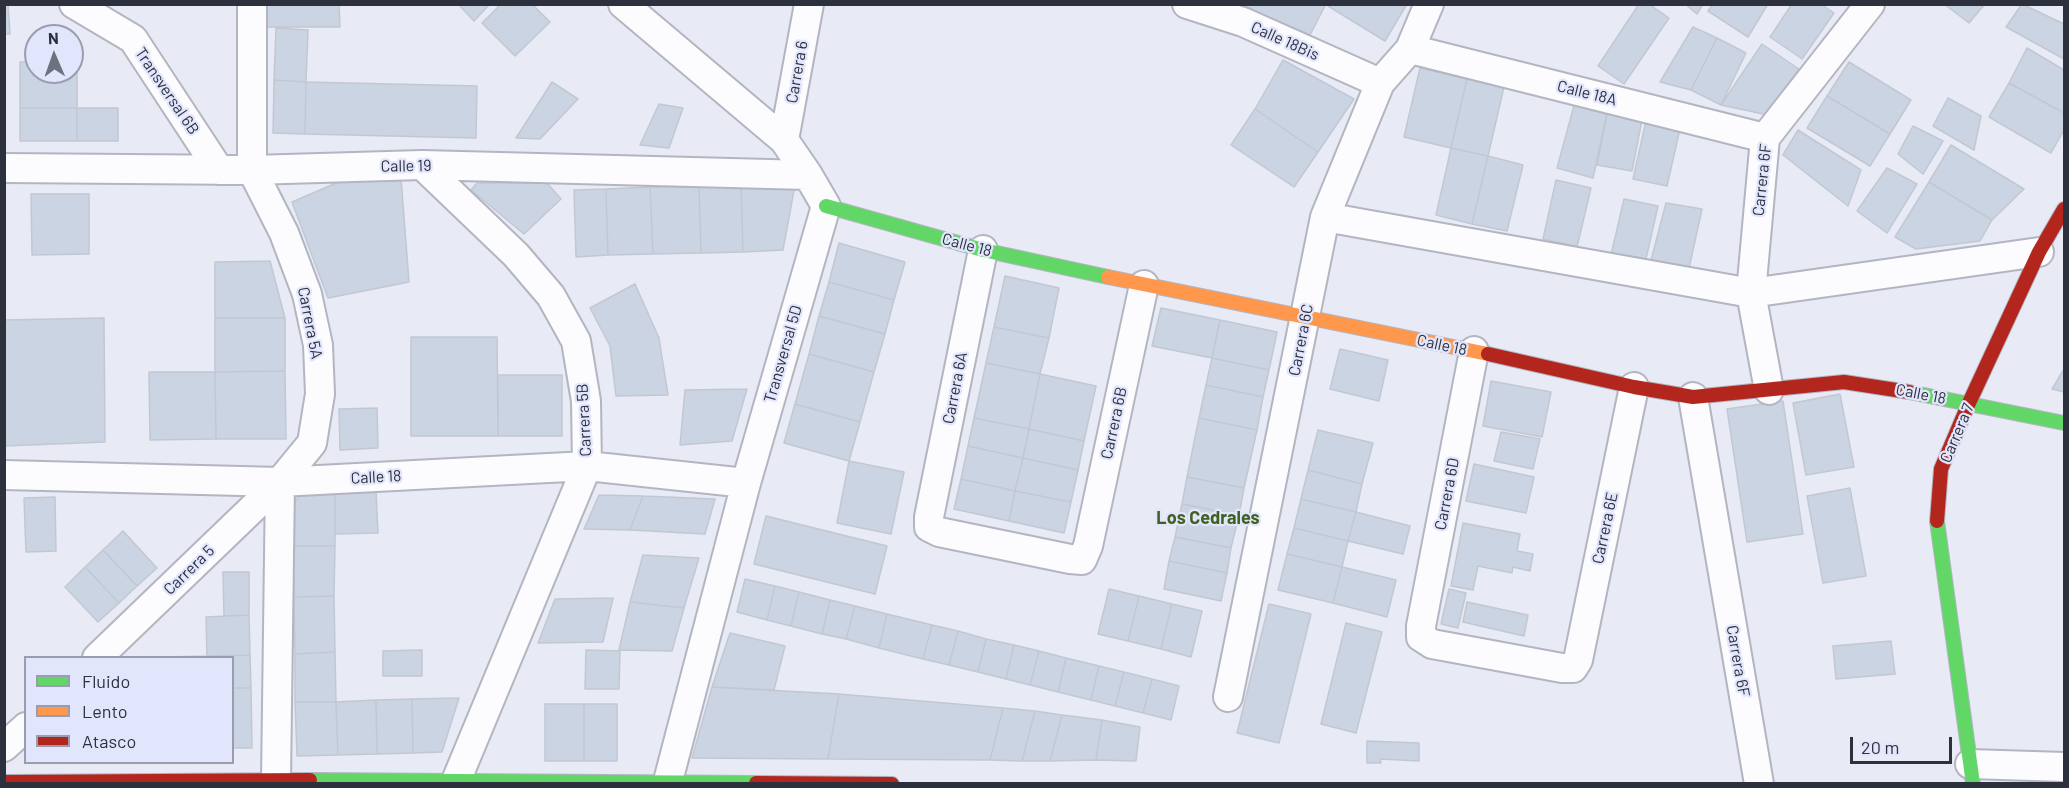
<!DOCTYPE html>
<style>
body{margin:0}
#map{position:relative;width:2069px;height:788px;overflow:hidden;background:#e8eaf6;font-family:Barlow,sans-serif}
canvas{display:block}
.frame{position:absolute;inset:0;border:6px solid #2d303d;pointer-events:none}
.legend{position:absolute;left:24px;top:656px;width:210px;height:108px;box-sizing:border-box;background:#e2e6fc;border:2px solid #9a9db0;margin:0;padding:8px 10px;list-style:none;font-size:18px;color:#2d303d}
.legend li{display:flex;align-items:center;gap:12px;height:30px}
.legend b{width:30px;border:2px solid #9a9db0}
.north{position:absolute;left:24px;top:24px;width:60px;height:60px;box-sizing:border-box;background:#e2e6fc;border:2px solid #9a9db0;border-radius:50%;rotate:358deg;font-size:16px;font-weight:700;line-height:24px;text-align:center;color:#2d303d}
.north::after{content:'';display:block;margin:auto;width:21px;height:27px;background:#6e717e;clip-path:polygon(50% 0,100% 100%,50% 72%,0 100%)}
.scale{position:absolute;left:1850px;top:737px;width:102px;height:27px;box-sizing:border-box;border:3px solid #2d303d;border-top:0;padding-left:8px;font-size:18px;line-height:21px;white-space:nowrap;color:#2d303d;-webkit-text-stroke:4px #e2e6fc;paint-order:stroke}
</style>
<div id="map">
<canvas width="2069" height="788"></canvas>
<div class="frame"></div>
<ul class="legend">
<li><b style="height:8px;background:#63d668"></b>Fluido</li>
<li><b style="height:8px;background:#ff974d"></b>Lento</li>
<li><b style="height:8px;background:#b3261e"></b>Atasco</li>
</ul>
<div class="north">N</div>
<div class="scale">20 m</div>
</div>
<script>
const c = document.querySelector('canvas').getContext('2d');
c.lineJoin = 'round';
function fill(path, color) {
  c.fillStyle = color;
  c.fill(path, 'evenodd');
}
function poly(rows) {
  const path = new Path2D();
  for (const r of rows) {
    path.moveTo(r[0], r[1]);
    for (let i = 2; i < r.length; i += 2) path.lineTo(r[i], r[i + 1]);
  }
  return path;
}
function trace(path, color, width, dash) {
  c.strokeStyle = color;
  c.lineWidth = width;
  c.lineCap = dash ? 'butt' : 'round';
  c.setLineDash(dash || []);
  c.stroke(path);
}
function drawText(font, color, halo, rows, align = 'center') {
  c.font = font + ' Barlow,sans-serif';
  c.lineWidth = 4.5;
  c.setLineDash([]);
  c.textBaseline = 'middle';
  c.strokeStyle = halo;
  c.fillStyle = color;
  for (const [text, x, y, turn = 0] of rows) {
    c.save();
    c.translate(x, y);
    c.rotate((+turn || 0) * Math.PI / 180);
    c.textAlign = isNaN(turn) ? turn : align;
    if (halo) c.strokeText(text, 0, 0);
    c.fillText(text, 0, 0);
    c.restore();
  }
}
const building = poly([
 [4,4,8,4,10,34,4,34,4,4],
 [266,4,339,4,340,27,266,27,266,4],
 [458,4,490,4,474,21,458,4],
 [501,4,532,4,550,22,515,56,482,23,501,4],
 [1246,4,1326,4,1310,35,1245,7,1246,4],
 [1329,4,1407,4,1385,41,1328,6,1329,4],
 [1639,4,1649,4,1669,18,1624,84,1598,66,1639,4],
 [1685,4,1703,4,1697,14,1685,4],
 [1713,4,1768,4,1748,37,1708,11,1713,4],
 [1792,4,1821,4,1834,13,1802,59,1770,37,1792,4],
 [1944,4,1985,4,1969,23,1944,4],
 [2022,4,2064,24,2064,59,2006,27,2022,4],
 [1693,27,1717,38,1691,90,1660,82,1693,27],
 [276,28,308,30,306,82,274,80,276,28],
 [1717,38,1746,53,1721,105,1691,90,1717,38],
 [1762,44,1799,69,1768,115,1721,105,1762,44],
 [2027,48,2064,70,2064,113,2009,83,2027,48],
 [1283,60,1354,99,1318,152,1255,109,1283,60],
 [20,62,36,62,36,72,72,72,72,63,77,63,77,108,20,108,20,62],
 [1849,62,1911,100,1890,134,1827,96,1849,62],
 [1420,68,1467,79,1451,148,1404,137,1420,68],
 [1467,79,1504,87,1488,156,1451,148,1467,79],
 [274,80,306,82,305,134,273,133,274,80],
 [306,82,477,86,476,138,305,134,306,82],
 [552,82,578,99,540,139,516,138,552,82],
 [2009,83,2064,113,2064,130,2051,153,1989,117,2009,83],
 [1827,96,1890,134,1870,166,1807,128,1827,96],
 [1576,98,1609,104,1593,178,1557,168,1576,98],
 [1948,98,1981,116,1974,150,1933,126,1948,98],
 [659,104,683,108,669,148,640,145,659,104],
 [1609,104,1644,110,1632,171,1597,165,1609,104],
 [20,108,77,108,77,141,20,141,20,108],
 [77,108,118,108,118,141,77,141,77,108],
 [1255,109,1318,152,1294,187,1231,145,1255,109],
 [1648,112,1682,120,1667,186,1633,179,1648,112],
 [1913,126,1943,141,1923,174,1898,154,1913,126],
 [1798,130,1861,170,1848,206,1783,155,1798,130],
 [1951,145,2024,189,1992,220,1929,182,1951,145],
 [1451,148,1488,156,1472,224,1436,215,1451,148],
 [1488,156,1523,165,1507,231,1472,224,1488,156],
 [1887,168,1917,184,1887,233,1857,211,1887,168],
 [401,178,409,282,328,298,292,202,341,181,401,178],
 [1556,180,1591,188,1577,247,1543,239,1556,180],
 [1929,182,1992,220,1980,241,1916,249,1895,237,1929,182],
 [477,183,547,183,561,199,524,234,471,190,477,183],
 [741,185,795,185,783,250,743,252,741,185],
 [741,185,743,252,701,253,699,187,741,185],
 [650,187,653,254,608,255,606,189,650,187],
 [650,187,699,187,701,253,653,254,650,187],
 [606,189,608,255,576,257,574,190,606,189],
 [31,194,89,194,89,254,32,255,31,194],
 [1624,199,1658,206,1645,263,1611,255,1624,199],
 [1666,203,1702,209,1688,273,1650,264,1666,203],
 [839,243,905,262,894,300,829,282,839,243],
 [270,261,285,318,215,318,215,262,270,261],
 [1005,276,1059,288,1049,338,994,327,1005,276],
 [829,282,894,300,885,334,819,316,829,282],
 [635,284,659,338,668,395,616,396,610,346,590,308,635,284],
 [1161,308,1220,320,1212,358,1152,346,1161,308],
 [819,316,885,334,874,372,809,354,819,316],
 [104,318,105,442,4,446,4,320,104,318],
 [215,318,285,318,285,371,215,372,215,318],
 [1220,320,1277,332,1269,370,1212,358,1220,320],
 [994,327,1049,338,1040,374,986,363,994,327],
 [411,337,497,337,498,436,411,436,411,337],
 [1340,349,1388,360,1379,401,1330,389,1340,349],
 [809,354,874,372,860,422,795,404,809,354],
 [1212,358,1269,370,1263,397,1206,385,1212,358],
 [986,363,1040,374,1029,429,974,418,986,363],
 [2064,369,2064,392,2052,389,2064,369],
 [285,371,286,439,216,439,215,372,285,371],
 [149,372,215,372,216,439,150,440,149,372],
 [1040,374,1096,386,1084,441,1029,429,1040,374],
 [498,375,562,375,562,436,498,436,498,375],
 [1491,381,1551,392,1542,437,1483,426,1491,381],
 [1206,385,1263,397,1257,430,1199,418,1206,385],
 [747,389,732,441,680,445,685,390,747,389],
 [1840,394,1854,467,1806,475,1793,403,1840,394],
 [1783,401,1803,534,1747,542,1727,409,1783,401],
 [795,404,860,422,849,461,784,443,795,404],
 [377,408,378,448,340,450,339,409,377,408],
 [974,418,1029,429,1023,458,968,446,974,418],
 [1199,418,1257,430,1244,488,1187,477,1199,418],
 [1029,429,1084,441,1078,470,1023,458,1029,429],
 [1318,430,1373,443,1362,484,1308,470,1318,430],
 [1501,432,1540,439,1533,469,1494,461,1501,432],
 [968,446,1023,458,1015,491,961,479,968,446],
 [1023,458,1078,470,1071,502,1015,491,1023,458],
 [849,461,904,472,891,534,837,523,849,461],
 [1474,464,1534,477,1526,513,1466,501,1474,464],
 [1308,470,1362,484,1356,512,1301,499,1308,470],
 [1187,477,1244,488,1239,515,1182,504,1187,477],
 [961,479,1015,491,1009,521,954,509,961,479],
 [1850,488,1866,576,1823,583,1807,496,1850,488],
 [376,491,378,533,335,534,335,492,376,491],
 [1015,491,1071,502,1064,533,1009,521,1015,491],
 [335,492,335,546,294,546,295,502,301,493,335,492],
 [599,495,643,496,630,530,584,529,599,495],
 [643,496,715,499,705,534,630,530,643,496],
 [55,497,56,551,26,552,24,498,55,497],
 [1301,499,1356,512,1348,541,1294,528,1301,499],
 [1182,504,1239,515,1231,548,1175,537,1182,504],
 [1356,512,1410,526,1403,554,1348,541,1356,512],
 [766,516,887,546,875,594,754,564,766,516],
 [1463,523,1520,534,1517,551,1533,554,1530,571,1513,567,1512,573,1478,566,1473,590,1451,586,1463,523],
 [1294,528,1348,541,1342,567,1287,554,1294,528],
 [123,531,157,568,137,586,103,550,123,531],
 [1175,537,1231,548,1227,573,1169,561,1175,537],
 [294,546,335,546,334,596,294,597,294,546],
 [103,550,137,586,119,603,85,567,103,550],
 [1287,554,1342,567,1333,603,1278,590,1287,554],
 [643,555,699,558,684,608,630,602,643,555],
 [1169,561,1227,573,1221,601,1164,589,1169,561],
 [85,567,119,603,98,622,65,587,85,567],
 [1342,567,1396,580,1387,617,1333,603,1342,567],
 [223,572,249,572,249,615,224,616,223,572],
 [745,579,775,586,767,620,737,612,745,579],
 [775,586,799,592,791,626,767,620,775,586],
 [1109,589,1139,596,1128,641,1098,634,1109,589],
 [1449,589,1466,593,1458,628,1441,624,1449,589],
 [799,592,830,600,822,634,791,626,799,592],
 [334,596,335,652,295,654,294,597,334,596],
 [1139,596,1172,604,1161,649,1128,641,1139,596],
 [613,598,603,642,538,643,555,599,613,598],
 [830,600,855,606,846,639,822,634,830,600],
 [630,602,684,608,672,651,619,650,630,602],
 [1467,602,1528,615,1524,636,1463,622,1467,602],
 [1172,604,1202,611,1191,657,1161,649,1172,604],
 [1269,604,1311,614,1279,743,1237,733,1269,604],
 [855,606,887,614,879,648,846,639,855,606],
 [887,614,932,625,923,659,879,648,887,614],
 [249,615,250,655,207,656,206,617,249,615],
 [1346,623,1382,632,1356,733,1321,724,1346,623],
 [932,625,958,631,949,665,923,659,932,625],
 [958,631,986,639,978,672,949,665,958,631],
 [730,633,785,646,774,690,712,687,730,633],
 [986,639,1014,645,1006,679,978,672,986,639],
 [1891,641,1895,674,1836,679,1833,646,1891,641],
 [1014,645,1039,651,1030,685,1006,679,1014,645],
 [422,650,422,676,383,676,383,651,422,650],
 [586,650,620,651,619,689,585,689,586,650],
 [1039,651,1066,658,1058,692,1030,685,1039,651],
 [335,652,336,702,295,702,295,654,335,652],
 [250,655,251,688,232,688,232,658,165,657,250,655],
 [1066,658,1099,666,1091,700,1058,692,1066,658],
 [1099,666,1124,672,1115,706,1091,700,1099,666],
 [1124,672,1152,679,1143,713,1115,706,1124,672],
 [1152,679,1179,686,1171,720,1143,713,1152,679],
 [712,687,839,694,828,759,692,758,712,687],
 [232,688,251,688,252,748,232,748,232,688],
 [839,694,1003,708,990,760,828,759,839,694],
 [459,698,442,752,413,753,412,699,459,698],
 [412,699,413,753,377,754,376,700,412,699],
 [376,700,377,754,338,755,336,702,376,700],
 [295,702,336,702,338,755,297,756,295,702],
 [545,704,584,704,584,761,545,761,545,704],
 [584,704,617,704,617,761,584,761,584,704],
 [1003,708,1035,711,1022,761,990,760,1003,708],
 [1035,711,1062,715,1050,761,1022,761,1035,711],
 [1062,715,1102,720,1096,760,1050,761,1062,715],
 [1102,720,1140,727,1136,761,1096,760,1102,720],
 [1367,741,1419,743,1419,761,1380,759,1381,763,1367,763,1367,741]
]);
fill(building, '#cbd4e2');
trace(building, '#c2c8d2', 1.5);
const street = poly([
 [74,4,133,39,219,170],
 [623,4,784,140,808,175,826,206,746,483,668,781],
 [1187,4,1243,22,1380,83],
 [1410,49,1765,138],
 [784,140,809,4],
 [422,165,516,255,551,296,576,341,586,401,587,466,456,781],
 [4,168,252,170,422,165,808,175],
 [1325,217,1751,293,2039,252],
 [983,250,929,517,929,527,939,532,1070,559,1082,560,1088,546,1144,285],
 [1474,351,1421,626,1421,637,1432,644,1562,668,1573,668,1578,660,1634,387],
 [1769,390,1751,293,1765,138,1870,4],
 [1693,397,1759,784],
 [4,475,280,482,587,466,746,483],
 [97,658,280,482,312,443,320,394,318,345,307,294,284,233,252,170,252,4],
 [1228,697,1325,217,1380,83,1410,49,1429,4],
 [4,747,26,727],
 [1970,764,2064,767],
 [276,780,280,482]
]);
const fast = poly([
 [826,206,983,250,1108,277],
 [1909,392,2064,423],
 [1937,521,1973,784],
 [310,780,756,783]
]);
const slow = poly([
 [1108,277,1488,354]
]);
const jam = poly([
 [1488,354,1634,387,1693,397,1844,382,1909,392],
 [1937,521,1941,469,1969,403,2039,252,2064,209],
 [4,782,310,780],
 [756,783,892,784]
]);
trace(street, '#b3b5c1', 32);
trace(fast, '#b3b5c1', 16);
trace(slow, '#b3b5c1', 16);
trace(jam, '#b3b5c1', 16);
trace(street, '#fcfcfe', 28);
trace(fast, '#63d668', 14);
trace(slow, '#ff974d', 14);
trace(jam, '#b3261e', 14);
drawText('16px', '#2d303d', '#e2e6fc', [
 ["Calle 18Bis",1285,41,24],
 ["Carrera 6",797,72,-80],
 ["Transversal 6B",167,91,56],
 ["Calle 18A",1587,93,14],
 ["Calle 19",406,166,-1],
 ["Carrera 6F",1762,180,-84],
 ["Calle 18",967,245,15],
 ["Carrera 5A",310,323,79],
 ["Carrera 6C",1301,340,-79],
 ["Calle 18",1442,345,12],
 ["Transversal 5D",783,354,-74],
 ["Carrera 6A",955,388,-79],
 ["Calle 18",1921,394,11],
 ["Carrera 5B",584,420,-93],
 ["Carrera 6B",1114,423,-78],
 ["Carrera 7",1957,433,-67],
 ["Calle 18",376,477,-3],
 ["Carrera 6D",1447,494,-79],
 ["Carrera 6E",1605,528,-78],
 ["Carrera 5",189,570,-44],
 ["Carrera 6F",1738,661,80]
]);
drawText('bold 18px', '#3f6223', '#e2e6fc', [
 ["Los Cedrales",1208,518]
]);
</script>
